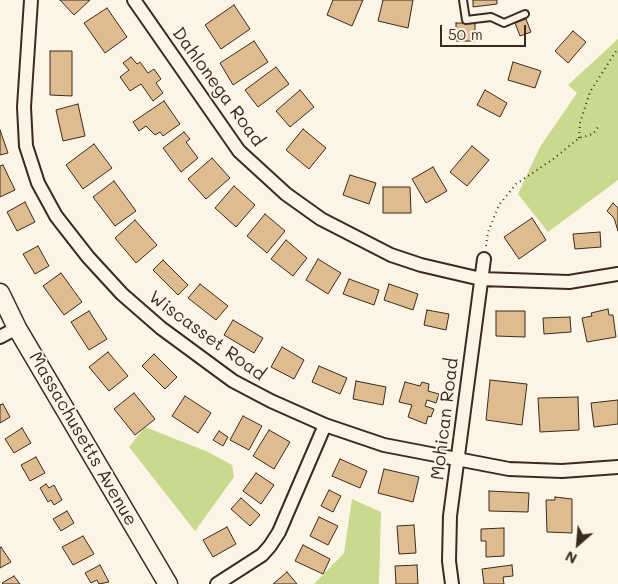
<!DOCTYPE html>
<style>
body{margin:0}
#map{position:relative;width:618px;height:584px;overflow:hidden;background:#fcf5e5;font-family:Mali,sans-serif}
canvas{display:block}
.north{position:absolute;left:553px;top:519px;width:50px;height:50px;-webkit-text-stroke:4px #fcf5e5;paint-order:stroke;rotate:207deg;font-size:14px;font-weight:700;line-height:20px;text-align:center;color:#3b2a1e}
.north::after{content:'';display:block;margin:auto;width:18px;height:22px;background:#3b2a1e;clip-path:polygon(50% 0,100% 100%,50% 72%,0 100%)}
.scale{position:absolute;left:440px;top:25px;width:86px;height:22px;box-sizing:border-box;border:2px solid #3b2a1e;border-top:0;padding-left:6px;font-size:15px;line-height:18px;white-space:nowrap;color:#3b2a1e;-webkit-text-stroke:4px #fcf5e5;paint-order:stroke}
</style>
<div id="map">
<canvas width="618" height="584"></canvas>
<div class="north">N</div>
<div class="scale">50 m</div>
</div>
<script>
const c = document.querySelector('canvas').getContext('2d');
c.lineJoin = 'round';
function fill(path, color) {
  c.fillStyle = color;
  c.fill(path, 'evenodd');
}
function poly(rows) {
  const path = new Path2D();
  for (const r of rows) {
    path.moveTo(r[0], r[1]);
    for (let i = 2; i < r.length; i += 2) path.lineTo(r[i], r[i + 1]);
  }
  return path;
}
function trace(path, color, width, dash) {
  c.strokeStyle = color;
  c.lineWidth = width;
  c.lineCap = dash ? 'butt' : 'round';
  c.setLineDash(dash || []);
  c.stroke(path);
}
function drawText(font, color, halo, rows, align = 'center') {
  c.font = font + ' Mali,sans-serif';
  c.lineWidth = 4;
  c.setLineDash([]);
  c.textBaseline = 'middle';
  c.strokeStyle = halo;
  c.fillStyle = color;
  for (const [text, x, y, turn = 0] of rows) {
    c.save();
    c.translate(x, y);
    c.rotate((+turn || 0) * Math.PI / 180);
    c.textAlign = isNaN(turn) ? turn : align;
    if (halo) c.strokeText(text, 0, 0);
    c.fillText(text, 0, 0);
    c.restore();
  }
}
fill(poly([
 [618,39,618,180,548,232,518,194,540,147,577,93,568,85],
 [145,427,208,452,232,465,234,477,195,531,129,447],
 [352,499,381,512,379,584,314,584,344,553]
]), '#c9d98d');
const building = poly([
 [60,0,90,0,74,15,60,0],
 [333,0,363,0,352,26,327,15,333,0],
 [383,0,413,0,408,28,378,21,383,0],
 [473,0,497,0,497,4,473,7,473,0],
 [234,5,250,29,221,49,205,25,234,5],
 [107,8,127,37,105,53,84,23,107,8],
 [526,19,531,32,520,36,515,23,526,19],
 [456,23,475,23,475,41,456,41,456,23],
 [573,31,586,42,568,63,555,51,573,31],
 [254,41,268,62,233,85,220,63,254,41],
 [50,51,72,51,72,96,50,95,50,51],
 [131,57,137,64,140,62,148,73,154,69,161,79,156,83,163,93,153,101,141,84,130,91,120,77,129,70,123,63,131,57],
 [513,62,541,71,535,88,508,80,513,62],
 [276,67,289,84,258,107,245,90,276,67],
 [300,90,314,107,290,127,276,111,300,90],
 [485,90,507,103,500,117,477,105,485,90],
 [164,101,180,124,163,136,160,132,155,135,146,126,139,131,133,122,164,101],
 [78,104,85,136,63,141,56,110,78,104],
 [303,129,326,148,309,169,286,150,303,129],
 [0,130,8,153,0,155,0,130],
 [184,132,190,139,186,142,198,158,181,172,163,148,184,132],
 [94,144,112,168,83,189,66,165,94,144],
 [472,146,489,160,467,186,450,172,472,146],
 [212,158,230,178,206,199,188,179,212,158],
 [3,165,15,190,0,197,0,166,3,165],
 [433,167,447,191,426,203,412,179,433,167],
 [350,175,376,183,369,204,343,195,350,175],
 [114,181,136,211,115,226,93,197,114,181],
 [234,186,255,205,236,227,215,208,234,186],
 [383,187,410,187,411,213,383,213,383,187],
 [25,202,35,222,17,231,7,212,25,202],
 [613,203,618,208,618,231,614,218,607,211,613,203],
 [265,214,285,231,267,253,247,236,265,214],
 [532,218,546,240,519,259,504,237,532,218],
 [135,220,157,245,136,263,115,238,135,220],
 [600,232,601,247,575,249,573,234,600,232],
 [286,240,307,258,293,276,271,259,286,240],
 [38,246,49,266,35,274,23,254,38,246],
 [318,259,341,273,328,294,306,280,318,259],
 [163,260,188,285,178,295,153,270,163,260],
 [61,273,82,302,64,315,43,286,61,273],
 [349,279,379,290,374,305,343,294,349,279],
 [200,284,228,306,216,320,188,298,200,284],
 [389,284,418,294,413,310,384,300,389,284],
 [608,309,609,315,613,315,616,337,587,342,582,318,592,316,591,313,608,309],
 [427,310,449,314,446,330,424,325,427,310],
 [89,311,107,339,89,350,71,322,89,311],
 [496,311,525,311,525,337,496,336,496,311],
 [570,317,571,332,544,334,543,318,570,317],
 [233,320,263,338,254,353,224,335,233,320],
 [282,347,304,360,294,379,271,367,282,347],
 [108,352,128,376,109,391,89,367,108,352],
 [154,354,177,377,165,389,142,366,154,354],
 [319,366,347,378,340,394,312,382,319,366],
 [490,380,527,384,522,425,486,420,490,380],
 [356,381,386,387,383,405,353,399,356,381],
 [405,382,420,386,422,382,429,384,428,391,439,394,436,403,427,400,425,406,434,409,431,417,428,416,426,424,408,417,412,405,399,402,405,382],
 [134,393,155,419,135,435,114,409,134,393],
 [185,396,211,413,198,433,172,416,185,396],
 [578,397,579,430,540,432,538,398,578,397],
 [618,400,618,424,594,427,591,403,618,400],
 [3,404,10,417,0,423,0,405,3,404],
 [243,416,262,426,249,450,230,440,243,416],
 [22,428,31,443,14,453,5,439,22,428],
 [269,430,290,442,274,469,253,456,269,430],
 [219,431,228,437,223,446,213,440,219,431],
 [36,457,45,473,30,481,21,465,36,457],
 [340,459,367,471,360,488,332,476,340,459],
 [384,469,419,477,413,502,378,493,384,469],
 [256,473,274,485,261,504,243,491,256,473],
 [46,484,49,488,54,485,62,500,54,505,51,500,48,502,40,488,46,484],
 [329,490,341,496,333,512,321,506,329,490],
 [489,491,529,493,528,512,489,511,489,491],
 [555,497,572,499,572,533,547,532,546,500,555,500,555,497],
 [241,498,260,515,250,526,231,509,241,498],
 [67,511,74,523,61,531,53,519,67,511],
 [319,517,338,526,328,545,310,536,319,517],
 [414,525,416,553,399,554,397,526,414,525],
 [227,527,236,544,213,557,203,540,227,527],
 [504,528,504,556,486,557,486,541,481,541,481,529,504,528],
 [83,536,94,554,73,565,62,547,83,536],
 [303,545,330,559,323,574,295,561,303,545],
 [1,547,11,562,0,568,0,548,1,547],
 [100,565,109,582,99,584,97,580,91,583,85,573,100,565],
 [417,565,418,584,396,584,395,566,417,565],
 [512,565,513,576,503,577,504,584,484,584,482,569,512,565],
 [287,572,297,584,273,584,287,572],
 [14,576,20,584,3,584,2,583,14,576]
]);
fill(building, '#debc90');
trace(building, '#3b2a1e', 1);
const lane = poly([
 [463,0,466,20,491,17,504,23,525,14]
]);
const street = poly([
 [31,0,24,107,26,146,38,183,56,216,88,257,122,294,161,328,233,381,271,401,325,425,384,445,509,469,562,471,618,467],
 [134,0,239,151,286,194,321,219,391,255,421,265,481,279,569,282,618,274],
 [0,337,17,328],
 [217,584,262,555,270,546,279,532,325,425],
 [452,584,449,561,450,516,484,259]
]);
const secondary = poly([
 [0,293,17,328,168,584]
]);
trace(lane, '#3b2a1e', 10);
trace(street, '#3b2a1e', 16);
trace(secondary, '#3b2a1e', 21);
trace(poly([
 [579,138,580,123,590,92,618,48],
 [486,246,488,232,499,205,516,184,552,160,579,138,593,134,599,126]
]), '#3b2a1e', 2, [1, 4]);
trace(lane, '#fcf5e5', 6);
trace(street, '#fcf5e5', 12);
trace(secondary, '#fcf5e5', 18);
drawText('18px', '#3b2a1e', '#fcf5e5', [
 ["Dahlonega Road",218,87,54],
 ["Wiscasset Road",207,336,36],
 ["Mohican Road",445,419,-83],
 ["Massachusetts Avenue",83,439,60]
]);
</script>
